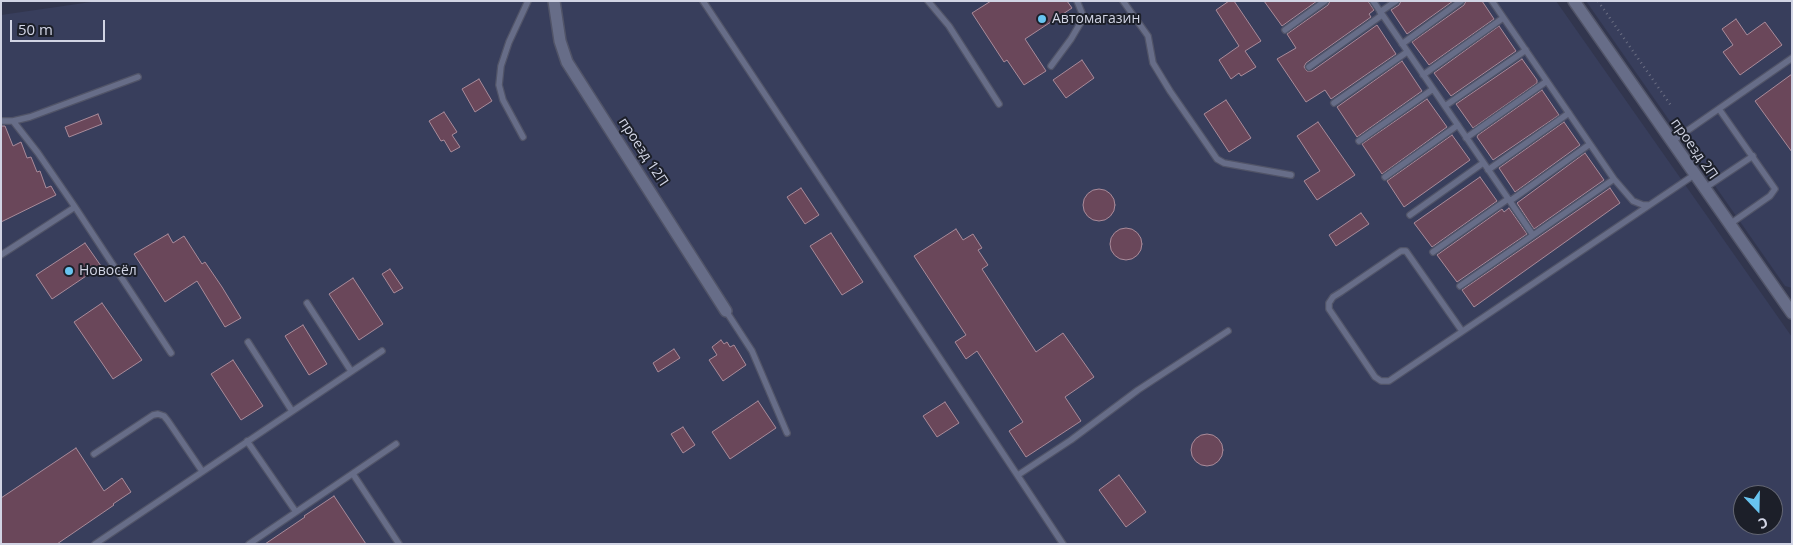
<!DOCTYPE html>
<meta charset="utf-8">
<style>
body{margin:0}
#map{position:relative;width:1793px;height:545px;overflow:hidden;background:#32364e;font-family:"Open Sans",sans-serif}
canvas{display:block}
.frame{position:absolute;inset:0;border:2px solid #d1d4e4;pointer-events:none}
.north{position:absolute;left:1733px;top:485px;width:50px;height:50px;box-sizing:border-box;background:#1c1f29;border:1px solid #646774;border-radius:50%;rotate:159deg;font-size:14px;font-weight:700;line-height:20px;text-align:center;color:#d1d4e4}
.north::after{content:'';display:block;margin:auto;width:18px;height:22px;background:#68c4f0;clip-path:polygon(50% 0,100% 100%,50% 72%,0 100%)}
.scale{position:absolute;left:10px;top:20px;width:95px;height:22px;box-sizing:border-box;border:2px solid #d1d4e4;border-top:0;padding-left:6px;font-size:15px;line-height:18px;white-space:nowrap;color:#d1d4e4;-webkit-text-stroke:4px #1c1f29;paint-order:stroke}
</style>
<div id="map">
<canvas width="1793" height="545"></canvas>
<div class="frame"></div>
<div class="north">С</div>
<div class="scale">50 m</div>
</div>
<script>
const c = document.querySelector('canvas').getContext('2d');
c.lineJoin = 'round';
function fill(path, color) {
  c.fillStyle = color;
  c.fill(path, 'evenodd');
}
function poly(rows) {
  const path = new Path2D();
  for (const r of rows) {
    if (r.length === 3) {
      path.moveTo(r[0] + r[2], r[1]);
      path.arc(r[0], r[1], r[2], 0, 2 * Math.PI);
      continue;
    }
    path.moveTo(r[0], r[1]);
    for (let i = 2; i < r.length; i += 2) path.lineTo(r[i], r[i + 1]);
  }
  return path;
}
function trace(path, color, width, dash) {
  c.strokeStyle = color;
  c.lineWidth = width;
  c.lineCap = dash ? 'butt' : 'round';
  c.setLineDash(dash || []);
  c.stroke(path);
}
function drawText(font, color, halo, rows, align = 'center') {
  c.font = font + ' "Open Sans",sans-serif';
  c.lineWidth = 4;
  c.setLineDash([]);
  c.textBaseline = 'middle';
  c.strokeStyle = halo;
  c.fillStyle = color;
  for (const [text, x, y, turn = 0] of rows) {
    c.save();
    c.translate(x, y);
    c.rotate((+turn || 0) * Math.PI / 180);
    c.textAlign = isNaN(turn) ? turn : align;
    if (halo) c.strokeText(text, 0, 0);
    c.fillText(text, 0, 0);
    c.restore();
  }
}
fill(poly([
 [98,1,1556,1,1792,337,1792,544,1,544,1,15],
 [1743,495,1773,495,1773,525,1743,525],
 [1586,1,1792,1,1792,288,1785,286]
]), '#383e5c');
const building = poly([
 [991,1,1067,1,1072,8,1025,39,1046,71,1024,85,1007,60,1004,62,972,13,991,1],
 [1229,1,1234,1,1261,41,1245,51,1256,67,1241,76,1239,73,1231,79,1219,60,1239,46,1216,10,1229,1],
 [1264,1,1317,1,1282,26,1264,1],
 [1330,1,1368,1,1374,10,1369,14,1371,17,1306,63,1304,67,1307,71,1312,71,1377,25,1396,54,1331,99,1325,90,1306,102,1277,59,1296,48,1287,34,1328,5,1330,1],
 [1401,1,1453,1,1407,34,1391,10,1399,5,1401,1],
 [1466,1,1482,1,1494,19,1429,65,1412,42,1464,5,1466,1],
 [1736,19,1747,35,1765,22,1782,45,1740,75,1723,52,1733,45,1722,29,1736,19],
 [1499,26,1516,51,1451,96,1434,73,1499,26],
 [1522,59,1537,80,1537,83,1473,128,1456,104,1522,59],
 [1082,60,1094,78,1066,98,1053,80,1082,60],
 [1402,61,1422,91,1357,137,1337,107,1402,61],
 [1792,74,1792,152,1755,101,1792,74],
 [479,79,492,101,475,112,462,89,479,79],
 [1542,90,1559,115,1493,160,1477,137,1478,135,1542,90],
 [1427,99,1447,127,1382,174,1362,144,1427,99],
 [1226,100,1251,138,1229,152,1204,114,1226,100],
 [444,112,457,132,452,135,460,147,451,152,444,140,441,141,429,121,444,112],
 [98,114,102,124,69,137,65,127,98,114],
 [1318,122,1355,175,1317,200,1304,181,1320,171,1297,136,1318,122],
 [1564,122,1580,145,1515,192,1499,168,1564,122],
 [1,126,5,126,13,146,21,142,27,158,31,157,37,172,40,171,46,188,51,186,56,195,1,222,1,126],
 [1452,135,1470,160,1404,207,1387,181,1452,135],
 [1585,153,1604,180,1534,229,1517,203,1585,153],
 [1480,177,1497,201,1432,247,1414,223,1480,177],
 [801,188,819,215,805,224,787,197,801,188],
 [1610,188,1620,203,1474,307,1462,290,1610,188],
 [1099,205,16],
 [1509,208,1527,234,1457,282,1437,255,1502,209,1504,212,1509,208],
 [1361,213,1369,224,1336,246,1329,235,1361,213],
 [1126,244,16],
 [956,229,963,240,973,234,982,248,978,250,988,265,982,269,1036,352,1063,333,1094,377,1065,397,1081,421,1026,457,1009,431,1023,422,977,351,966,359,955,342,966,335,914,256,956,229],
 [831,233,863,282,842,295,810,246,831,233],
 [168,234,173,243,184,236,202,264,205,262,222,287,241,318,225,327,197,281,165,302,134,254,168,234],
 [85,243,101,266,52,299,36,275,85,243],
 [390,269,403,288,394,293,382,274,390,269],
 [353,278,383,324,359,340,329,294,353,278],
 [102,303,142,360,113,379,74,322,102,303],
 [303,325,327,364,309,375,285,336,303,325],
 [721,340,724,344,727,342,730,347,734,345,746,365,723,381,709,360,717,355,712,347,721,340],
 [674,349,680,358,658,372,653,363,674,349],
 [233,360,263,406,241,420,211,374,233,360],
 [758,401,776,428,730,459,712,432,758,401],
 [945,402,959,423,937,437,923,416,945,402],
 [683,427,695,445,683,453,671,434,683,427],
 [1207,450,16],
 [76,448,104,491,122,478,131,492,113,504,114,505,57,544,1,544,1,498,76,448],
 [1119,475,1146,512,1126,527,1099,490,1119,475],
 [334,496,366,544,265,544,305,517,304,516,334,496]
]);
fill(building, '#6a475a');
trace(building, '#a98b9a', 1);
const service = poly([
 [703,1,1063,544],
 [928,1,949,26,999,104],
 [1123,1,1148,36,1153,63,1170,91,1217,159,1224,163,1291,175],
 [1373,1,1533,235],
 [1492,1,1614,179,1633,201,1643,205,1649,205],
 [1380,12,1396,1],
 [1285,30,1325,1],
 [1402,44,1461,1],
 [1051,66,1071,39,1081,22,1082,13,1077,1],
 [1309,67,1382,15],
 [1423,75,1503,18],
 [1334,103,1407,52],
 [1445,106,1526,50],
 [1719,109,1775,189,1770,196,1730,224],
 [1,121,13,121,38,153,75,207,171,353],
 [13,121,30,117,138,77],
 [523,137,503,100,499,85,501,66,509,42,528,1],
 [1466,138,1547,81],
 [1359,141,1433,89],
 [1671,142,1792,58],
 [1488,170,1569,113],
 [1385,177,1458,125],
 [1705,188,1753,156],
 [1510,201,1590,144],
 [1410,215,1483,163],
 [1433,252,1508,199],
 [1,255,75,207],
 [1460,286,1614,179],
 [307,303,351,371],
 [726,311,752,351,787,433],
 [1462,331,1406,251,1401,251,1341,292,1333,297,1329,303,1329,309,1375,377,1381,381,1389,381,1694,175],
 [248,342,292,411],
 [247,441,296,512],
 [94,454,153,415,158,414,164,416,168,421,202,471],
 [353,474,399,544],
 [1018,475,1071,440,1138,390,1228,331],
 [95,544,382,351],
 [249,544,396,444]
]);
const minor = poly([
 [554,1,560,41,567,62,726,311],
 [1574,1,1792,313]
]);
trace(service, '#515468', 8);
trace(minor, '#515468', 14);
trace(poly([
 [1598,1,1672,107]
]), '#6b6e83', 2.5, [1, 4]);
trace(service, '#676d88', 5.5);
trace(minor, '#676d88', 11);
for (const [x, y, r, color] of [
 [1042,19,5,"#68c4f0"],
 [69,271,5,"#68c4f0"]
]) {
  const dot = new Path2D();
  dot.arc(x, y, r, 0, 2 * Math.PI);
  c.fillStyle = color;
  c.fill(dot);
  trace(dot, '#1c1f29', 2);
}
drawText('14px', '#d1d4e4', '#1c1f29', [
 ["Автомагазин",1052,19],
 ["Новосёл",79,271]
], 'left');
drawText('14px', '#d1d4e4', '#1c1f29', [
 ["проезд 2П",1694,149,55],
 ["проезд 12П",643,152,57]
]);
</script>
